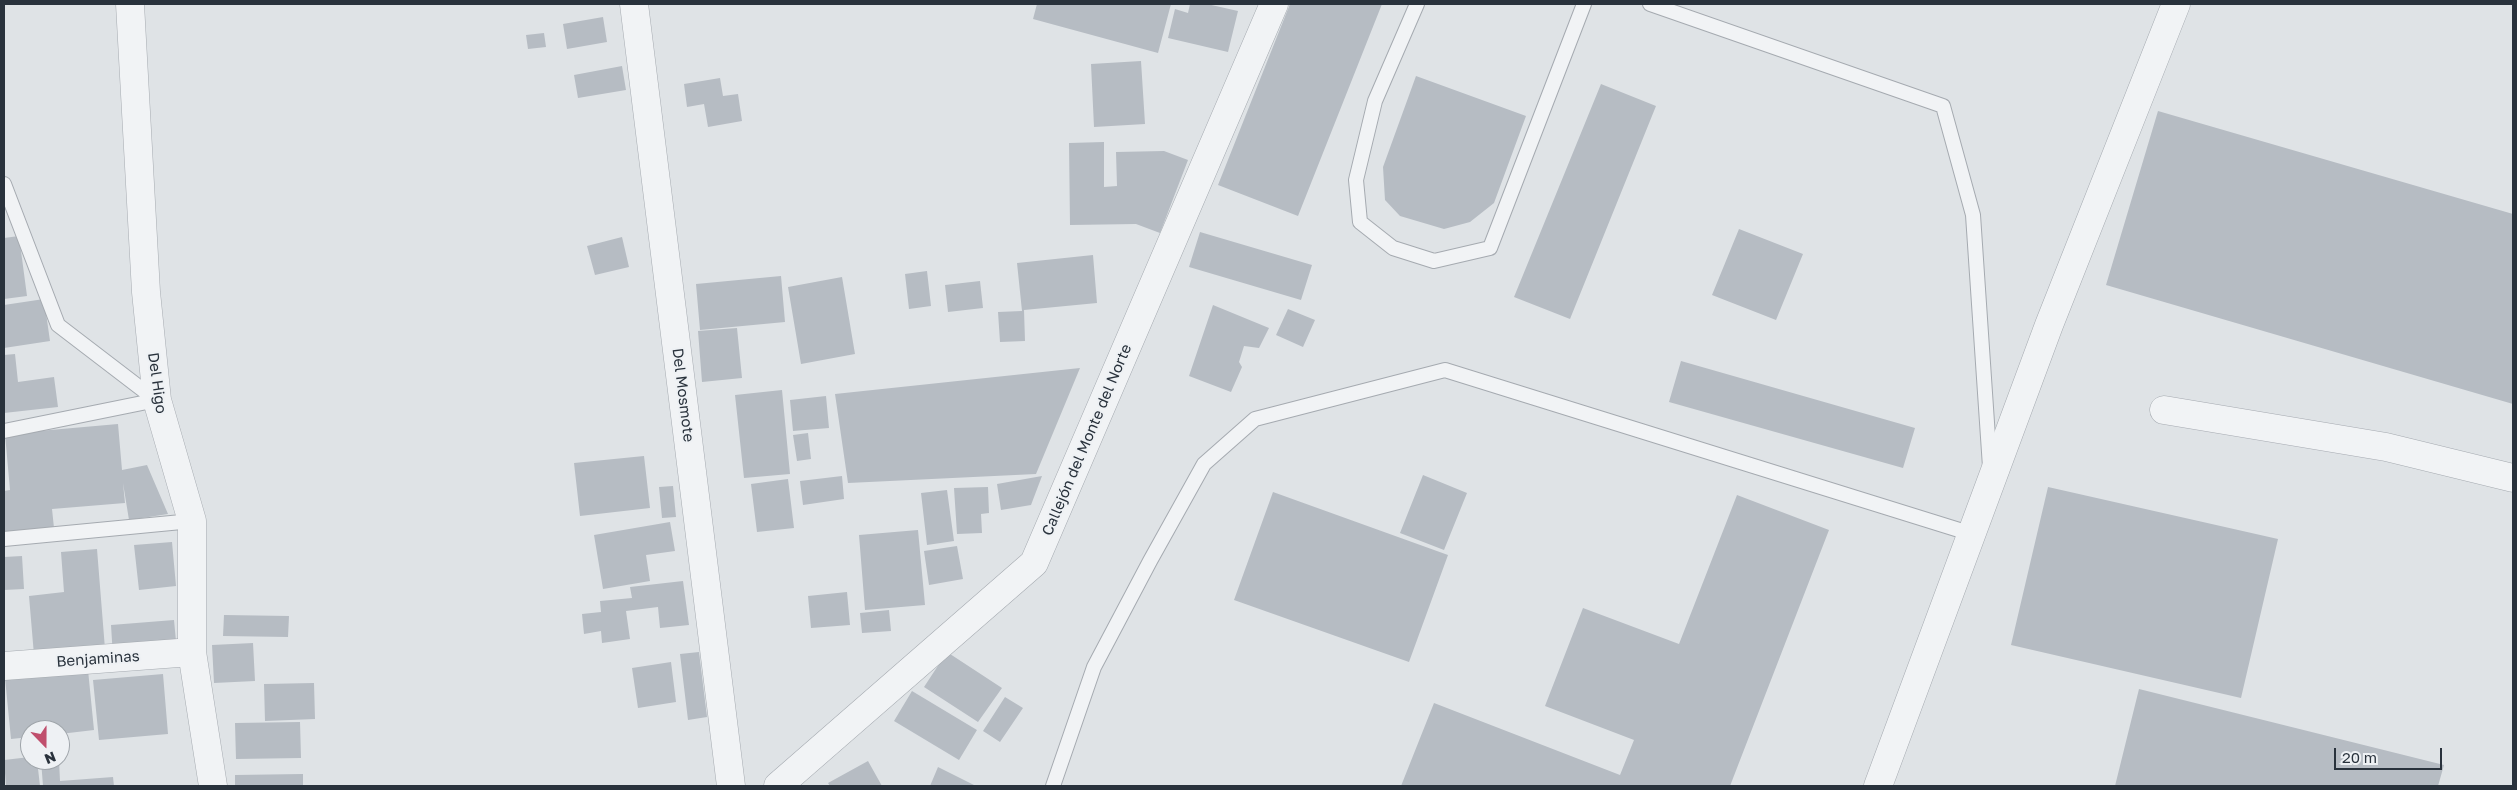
<!DOCTYPE html>
<meta charset="utf-8">
<style>
body{margin:0}
#map{position:relative;width:2517px;height:790px;overflow:hidden;background:#dfe3e6;font-family:"Golos Text",sans-serif}
canvas{display:block}
.frame{position:absolute;inset:0;border:5px solid #29323c;pointer-events:none}
.north{position:absolute;left:20px;top:720px;width:50px;height:50px;box-sizing:border-box;background:#eef1f4;border:1px solid #9fa5aa;border-radius:50%;rotate:158deg;font-size:14px;font-weight:700;line-height:20px;text-align:center;color:#29323c}
.north::after{content:'';display:block;margin:auto;width:18px;height:22px;background:#c04f6d;clip-path:polygon(50% 0,100% 100%,50% 72%,0 100%)}
.scale{position:absolute;left:2334px;top:748px;width:108px;height:22px;box-sizing:border-box;border:2px solid #29323c;border-top:0;padding-left:6px;font-size:15px;line-height:18px;white-space:nowrap;color:#29323c;-webkit-text-stroke:4px #eef1f4;paint-order:stroke}
</style>
<div id="map">
<canvas width="2517" height="790"></canvas>
<div class="frame"></div>
<div class="north">N</div>
<div class="scale">20 m</div>
</div>
<script>
const c = document.querySelector('canvas').getContext('2d');
c.lineJoin = 'round';
function fill(path, color) {
  c.fillStyle = color;
  c.fill(path, 'evenodd');
}
function poly(rows) {
  const path = new Path2D();
  for (const r of rows) {
    path.moveTo(r[0], r[1]);
    for (let i = 2; i < r.length; i += 2) path.lineTo(r[i], r[i + 1]);
  }
  return path;
}
function trace(path, color, width, dash) {
  c.strokeStyle = color;
  c.lineWidth = width;
  c.lineCap = dash ? 'butt' : 'round';
  c.setLineDash(dash || []);
  c.stroke(path);
}
function drawText(font, color, halo, rows, align = 'center') {
  c.font = font + ' "Golos Text",sans-serif';
  c.lineWidth = 4;
  c.setLineDash([]);
  c.textBaseline = 'middle';
  c.strokeStyle = halo;
  c.fillStyle = color;
  for (const [text, x, y, turn = 0] of rows) {
    c.save();
    c.translate(x, y);
    c.rotate((+turn || 0) * Math.PI / 180);
    c.textAlign = isNaN(turn) ? turn : align;
    if (halo) c.strokeText(text, 0, 0);
    c.fillText(text, 0, 0);
    c.restore();
  }
}
fill(poly([
 [1037,4,1171,4,1158,53,1033,19],
 [1190,4,1207,4,1238,11,1228,52,1168,38,1175,9,1188,13],
 [1290,4,1382,4,1298,216,1218,185],
 [603,17,607,42,567,49,563,24],
 [544,33,546,47,528,49,526,35],
 [1141,61,1145,124,1094,127,1091,64],
 [622,66,626,90,578,98,574,75],
 [1416,76,1526,116,1494,203,1470,222,1444,229,1400,216,1385,200,1383,167],
 [720,78,723,96,738,94,742,121,708,127,704,104,687,107,684,84],
 [1601,84,1656,106,1570,319,1514,297],
 [2158,111,2513,214,2513,404,2106,285],
 [1104,142,1104,187,1117,186,1116,152,1164,151,1188,160,1160,233,1136,224,1070,225,1069,143],
 [1739,229,1803,254,1776,320,1712,295],
 [1200,232,1312,265,1301,300,1189,267],
 [19,236,27,296,4,299,4,238],
 [622,237,629,267,595,275,587,246],
 [1093,255,1097,303,1024,310,1025,341,1000,342,998,312,1022,311,1017,263],
 [927,271,931,306,909,309,905,274],
 [781,276,785,322,700,330,696,284],
 [842,277,855,354,801,364,788,287],
 [980,281,983,308,948,312,945,285],
 [44,299,50,341,4,348,4,305],
 [1213,305,1269,328,1259,348,1244,346,1239,362,1242,367,1231,392,1189,376],
 [1288,309,1315,320,1303,347,1276,335],
 [737,328,742,378,702,382,698,331],
 [15,354,18,382,54,377,58,407,4,413,4,355],
 [1681,361,1915,428,1903,468,1669,402],
 [1080,368,1036,474,848,483,835,394],
 [782,390,790,474,744,478,735,395],
 [826,396,829,428,793,431,790,400],
 [118,424,122,470,147,465,168,514,129,520,123,483,125,503,52,509,54,528,5,534,4,491,10,490,5,434],
 [808,433,811,459,797,461,793,435],
 [644,456,650,508,580,516,574,463],
 [1423,475,1467,493,1444,550,1400,533],
 [842,476,844,499,803,505,800,481],
 [1042,476,1031,505,1001,510,997,484],
 [788,479,794,528,757,532,751,484],
 [673,486,676,517,662,518,659,487],
 [988,487,989,513,981,514,982,533,957,534,954,488],
 [2048,487,2278,539,2241,698,2011,645],
 [947,490,954,541,927,545,921,493],
 [1273,492,1448,555,1409,662,1234,600],
 [1737,495,1829,530,1730,786,1401,786,1434,703,1620,775,1634,740,1545,706,1583,608,1679,644],
 [670,522,675,551,646,555,650,581,603,589,594,535],
 [918,530,925,605,865,610,859,535],
 [172,542,176,586,139,590,134,545],
 [957,546,963,579,929,585,924,551],
 [97,549,105,649,34,655,29,596,64,592,61,552],
 [22,556,24,589,4,590,4,557],
 [683,581,689,625,660,628,658,607,626,611,630,639,602,643,601,631,584,634,582,614,601,612,600,601,632,598,630,587],
 [847,592,850,625,811,628,808,596],
 [889,610,891,631,862,633,860,613],
 [224,615,289,616,288,637,223,636],
 [174,620,177,652,113,657,111,625],
 [253,643,255,681,214,683,212,645],
 [699,652,707,717,688,720,680,654],
 [947,652,1002,688,978,722,924,687],
 [671,662,676,702,638,708,632,668],
 [88,670,94,730,60,734,60,730,30,730,30,737,11,739,5,678],
 [163,674,168,734,99,740,93,680],
 [314,683,315,719,265,721,264,684],
 [2139,689,2444,765,2438,786,2115,786],
 [912,691,977,730,959,760,894,721],
 [1005,697,1023,708,1000,742,983,731],
 [300,722,301,758,236,759,235,723],
 [30,757,30,760,37,760,40,786,6,786,4,760],
 [41,760,59,760,60,781,113,777,114,786,43,786],
 [868,761,882,786,830,786,828,783],
 [938,767,976,786,930,786],
 [303,774,303,786,235,786,235,775]
]), '#b6bcc3');
const lane = poly([
 [1417,4,1375,101,1356,180,1360,222,1393,248,1434,261,1490,248,1584,4],
 [1650,4,1943,106,1973,215,1990,467],
 [4,184,58,325,156,400],
 [4,431,157,400],
 [4,539,192,521],
 [1053,786,1094,667,1150,561,1204,464,1255,419,1445,370,1972,534]
]);
const street = poly([
 [130,4,146,292,157,400,192,521,192,652,213,786],
 [634,4,731,786],
 [2164,410,2386,447,2513,478],
 [4,666,192,652],
 [778,786,1034,563,1274,4],
 [1878,786,2049,325,2176,4]
]);
trace(lane, '#a5aab0', 16);
trace(street, '#a5aab0', 29);
trace(lane, '#f1f3f5', 14);
trace(street, '#f1f3f5', 28);
drawText('15px', '#29323c', '#eef1f4', [
 ["Del Higo",157,383,82],
 ["Del Mosmote",683,395,83],
 ["Callejón del Monte del Norte",1087,440,-67],
 ["Benjaminas",98,659,-4]
]);
</script>
